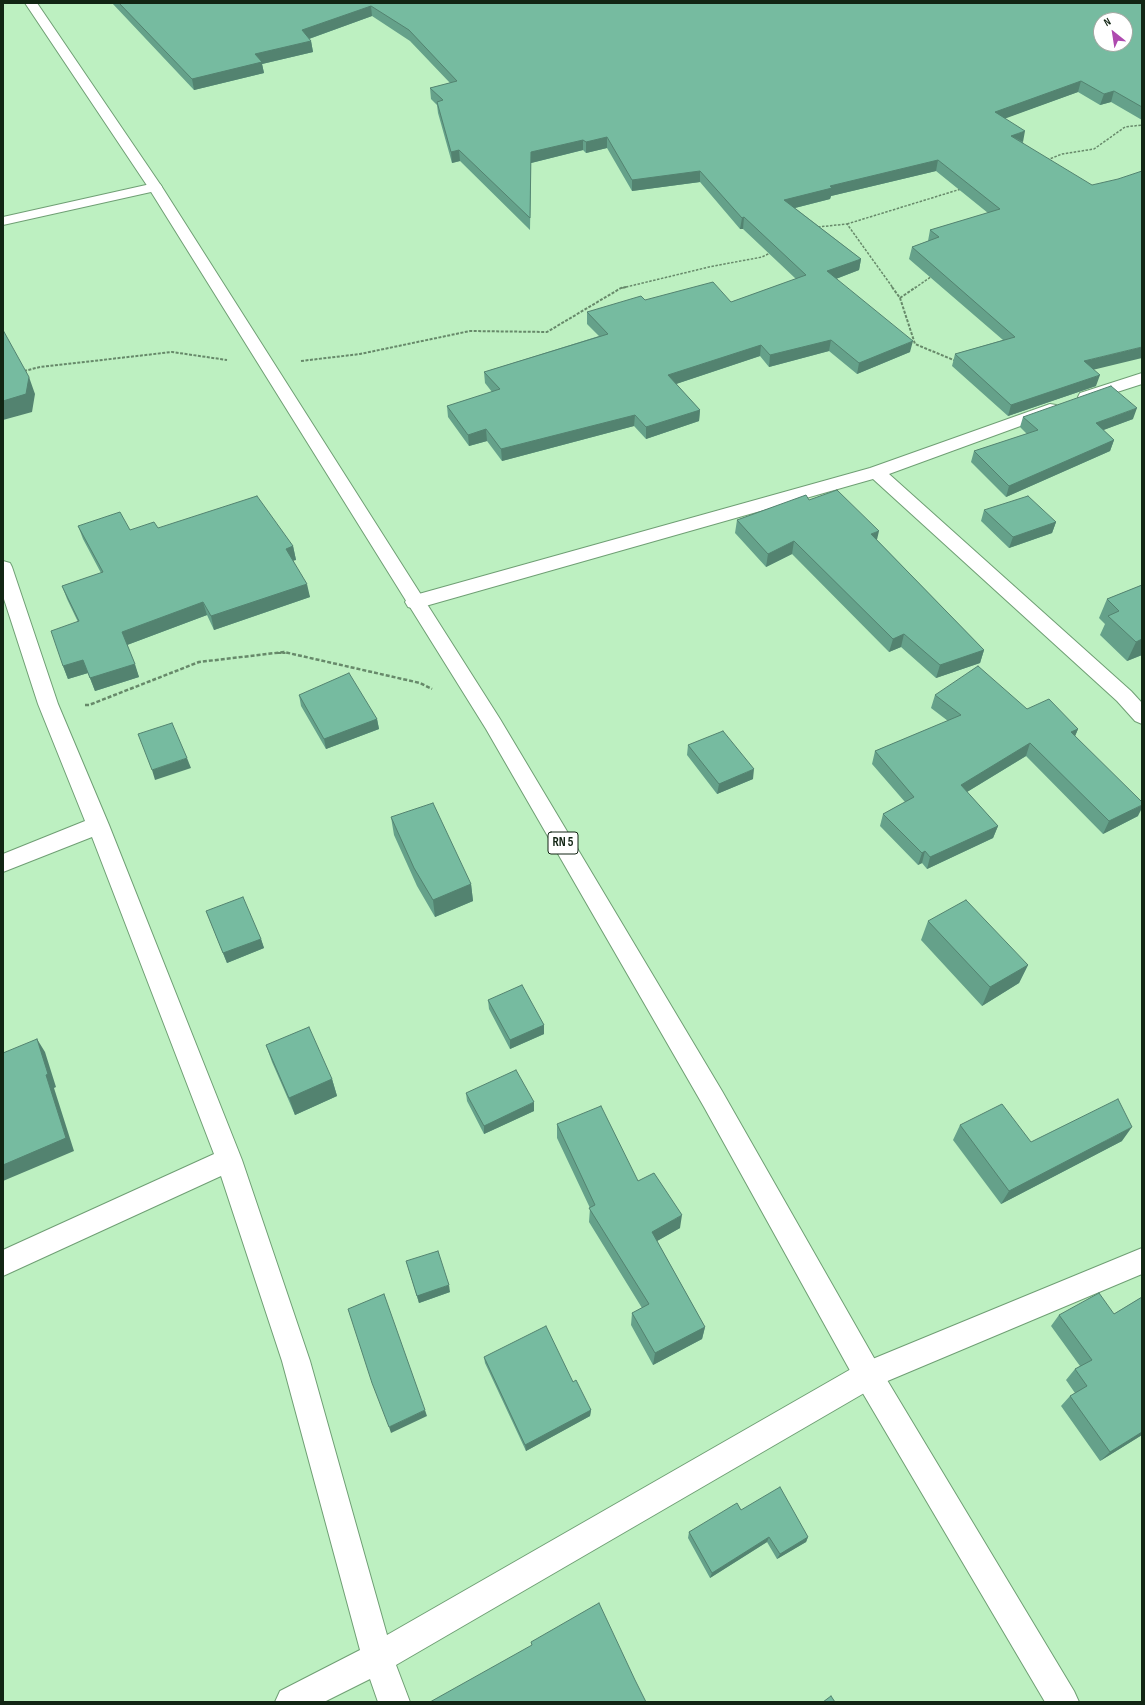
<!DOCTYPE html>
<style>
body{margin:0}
#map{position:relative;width:1145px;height:1705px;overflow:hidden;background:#bdf0c1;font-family:"Sofia Sans Condensed",sans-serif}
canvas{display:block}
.frame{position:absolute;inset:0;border:4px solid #122514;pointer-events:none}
.north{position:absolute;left:1093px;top:12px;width:40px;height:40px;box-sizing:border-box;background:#fff;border:1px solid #a0a8a1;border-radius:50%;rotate:330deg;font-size:11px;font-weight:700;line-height:16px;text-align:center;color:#122514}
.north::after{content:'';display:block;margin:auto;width:14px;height:18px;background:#ae4aaf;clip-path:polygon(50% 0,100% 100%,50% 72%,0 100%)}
</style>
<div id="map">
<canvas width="1145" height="1705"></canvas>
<div class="frame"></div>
<div class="north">N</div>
</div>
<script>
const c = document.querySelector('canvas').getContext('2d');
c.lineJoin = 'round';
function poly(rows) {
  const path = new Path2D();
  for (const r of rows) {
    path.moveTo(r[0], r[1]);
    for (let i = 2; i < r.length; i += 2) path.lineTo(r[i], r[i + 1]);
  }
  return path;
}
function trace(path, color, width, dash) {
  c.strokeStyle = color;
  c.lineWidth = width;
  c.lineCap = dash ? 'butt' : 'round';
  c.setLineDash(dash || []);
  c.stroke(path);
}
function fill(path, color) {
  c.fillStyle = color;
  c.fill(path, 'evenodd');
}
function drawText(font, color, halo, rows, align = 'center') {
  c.font = font + ' "Sofia Sans Condensed",sans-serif';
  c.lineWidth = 3.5;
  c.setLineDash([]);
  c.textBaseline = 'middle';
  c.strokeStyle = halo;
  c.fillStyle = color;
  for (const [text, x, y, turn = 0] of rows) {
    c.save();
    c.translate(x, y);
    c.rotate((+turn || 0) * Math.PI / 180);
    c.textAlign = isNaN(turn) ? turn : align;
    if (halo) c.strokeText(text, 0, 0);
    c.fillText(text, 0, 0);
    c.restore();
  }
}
const street = poly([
 [155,183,160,184,162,187,160,190,3,225,3,217,155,183],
 [1142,373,1142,384,1086,402,1080,401,1078,397,1080,393,1142,373],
 [1050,404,1056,405,1058,409,1056,413,889,474,1131,691,1142,703,1142,724,1135,721,1117,701,873,479,415,609,408,607,405,602,408,597,870,468,1050,404],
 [3,561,10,563,12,567,58,704,109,825,242,1160,310,1361,387,1635,858,1365,1142,1248,1142,1274,878,1385,396,1665,410,1702,378,1702,370,1679,324,1702,275,1702,280,1691,360,1650,282,1361,221,1176,3,1276,3,1250,214,1154,92,837,3,872,3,854,85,821,38,704,3,596,3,561]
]);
const primary = poly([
 [25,3,37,3,162,187,500,719,722,1091,878,1365,1074,1691,1079,1702,1045,1702,858,1385,704,1107,486,729,148,187,25,3]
]);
trace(street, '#6f9f74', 2);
trace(primary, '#6f9f74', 2);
trace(poly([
 [1047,160,1062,154,1094,149,1125,127,1142,125],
 [847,224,961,189],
 [818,227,847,224,893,288],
 [622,288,709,267,762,257,772,252],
 [915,288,932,276]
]), '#67896a', 1.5, [2.5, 1.5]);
trace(poly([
 [892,287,900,298,915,344,956,361],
 [900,298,916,287],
 [301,361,360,354,470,331,547,332,621,288,626,287],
 [24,371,40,367,172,352,227,360],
 [278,653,287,653]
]), '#67896a', 2, [3, 1.5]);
trace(poly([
 [85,705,89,705,199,662,284,652,420,683,432,689]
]), '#67896a', 2.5, [4, 2]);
fill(street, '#fff');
fill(primary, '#fff');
fill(poly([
 [112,3,1142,3,1142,120,1111,102,1100,105,1078,92,1005,118,1023,142,1093,369,1096,386,1008,416,952,366,955,354,1003,340,909,259,912,247,928,241,930,230,988,213,936,171,831,196,830,199,795,208,861,259,859,270,836,279,910,352,857,374,829,351,769,367,760,356,676,384,700,410,699,421,646,439,634,426,502,461,487,441,469,446,448,417,447,406,492,392,485,383,484,372,599,336,587,324,587,312,645,300,731,302,796,279,743,229,740,229,700,182,632,191,607,148,586,153,583,150,531,163,530,230,460,161,452,163,438,113,437,105,431,99,430,88,450,83,410,41,372,16,309,39,311,41,313,52,262,64,264,73,194,90],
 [1023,417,1133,419,1103,430,1114,440,1110,451,1006,497,971,462,974,451,1027,434,1020,427],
 [809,500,877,540,984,650,980,663,936,678,901,647,889,652,792,554,766,567,735,533,737,520],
 [984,510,1056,522,1052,533,1009,548,981,521],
 [78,526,130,530,158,528,293,546,296,560,293,560,310,597,214,630,207,615,127,645,139,677,95,691,88,673,68,679,63,666,78,622,67,599,62,586,101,573,83,539],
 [1142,585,1142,655,1127,661,1100,635,1105,624,1099,618,1107,599],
 [299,695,377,719,379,729,326,749,301,706],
 [935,695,1027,709,1078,729,1075,736,1138,816,1103,834,1026,756,967,792,998,826,993,838,927,869,922,863,918,865,880,826,883,814,905,802,872,764,875,751,948,721,931,708],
 [688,745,753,779,717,794,687,755],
 [391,817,471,884,473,901,435,917,417,886,394,835],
 [206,911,261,939,264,948,227,963],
 [928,921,1028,965,1019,983,982,1006,921,940],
 [488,1000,544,1025,544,1034,510,1049,489,1009],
 [266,1045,332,1079,337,1096,295,1115,272,1062],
 [466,1093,534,1111,484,1134,467,1101],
 [557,1124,638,1181,680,1228,657,1241,705,1327,702,1339,653,1365,631,1325,632,1313,642,1308,589,1222,590,1208,557,1138],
 [960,1125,1031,1142,1122,1141,1001,1204,953,1140],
 [406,1261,450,1292,419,1303],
 [1142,1297,1142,1435,1100,1461,1061,1406,1070,1396,1075,1393,1066,1380,1075,1369,1080,1366,1051,1326,1059,1315,1114,1314],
 [484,1357,573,1382,591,1410,590,1416,526,1451,485,1363],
 [741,1510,808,1537,806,1542,777,1559,767,1542,710,1578,688,1538,689,1532]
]), '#65a18a');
fill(poly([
 [371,6,372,16,303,41,302,30],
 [311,41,313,52,262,64,264,73,194,90,192,79,255,54],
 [1081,81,1078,92,993,123,995,112],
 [1114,91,1111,102,1100,105,1104,94],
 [1025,131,1023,142,1011,136],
 [607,137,607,148,586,153,586,142],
 [583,140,583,150,531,163,530,230,531,152],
 [459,150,460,161,452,163,451,152],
 [938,160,936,171,831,196,830,199,783,211,784,200,830,186],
 [700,171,700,182,632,191,632,180],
 [744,217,743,229,740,229,742,218],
 [861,259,859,270,825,283,827,271],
 [831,340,829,351,769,367,770,355],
 [913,341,910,352,857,374,859,363],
 [761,345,760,356,667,387,668,375],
 [1142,347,1142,358,1080,373,1084,361],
 [1100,375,1096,386,1008,416,1011,405],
 [29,377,35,394,32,412,3,420,3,401],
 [1137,408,1133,419,1093,434,1096,423],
 [700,410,699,421,646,439,646,427],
 [635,415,634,426,502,461,501,449],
 [486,429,487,441,469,446,468,435],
 [1114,440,1110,451,1006,497,1009,486],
 [1056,522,1052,533,1009,548,1013,537],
 [879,531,876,544,871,534],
 [794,541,792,554,766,567,768,554],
 [293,546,296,560,289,562,286,549],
 [307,584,310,597,214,630,211,616],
 [203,602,207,615,127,645,122,632],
 [904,634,901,647,889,652,893,639],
 [1142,639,1142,655,1127,661,1136,642],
 [984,650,980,663,936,678,940,665],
 [83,660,88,673,68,679,63,666],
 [135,664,139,677,95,691,90,678],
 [377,719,379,729,326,749,324,739],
 [1078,729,1073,741,1071,732],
 [1030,743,1026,756,957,798,961,785],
 [187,758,191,768,155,780,152,770],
 [754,769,753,779,717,794,719,784],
 [1142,805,1142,808,1138,816,1103,834,1109,821],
 [998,826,993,838,927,869,930,857],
 [925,851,922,863,918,865,922,853],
 [471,884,473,901,435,917,433,900],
 [261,939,264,948,227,963,223,953],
 [1028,965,1019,983,982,1006,990,987],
 [544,1025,544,1034,510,1049,510,1040],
 [37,1039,45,1052,56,1087,54,1088,74,1151,3,1181,3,1165,46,1075],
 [332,1079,337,1096,295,1115,289,1098],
 [534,1102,534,1111,484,1134,484,1126],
 [1132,1127,1122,1141,1001,1204,1009,1191],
 [682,1215,680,1228,650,1245,652,1232],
 [449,1285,450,1292,419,1303,417,1296],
 [705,1327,702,1339,653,1365,655,1353],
 [425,1410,427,1416,391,1433,389,1427],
 [591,1410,590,1416,526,1451,525,1445],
 [1142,1432,1142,1435,1100,1461,1110,1452],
 [769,1537,767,1542,710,1578,712,1573],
 [808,1537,806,1542,777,1559,780,1554]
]), '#538370');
const building = poly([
 [119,3,1142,3,1142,107,1114,91,1104,94,1081,81,995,112,1025,131,1011,136,1092,185,1118,179,1142,171,1142,347,1084,361,1100,375,1011,405,955,354,1015,337,912,247,939,237,930,230,1000,209,938,160,830,186,832,188,784,200,861,259,827,271,913,341,859,363,831,340,770,355,761,345,668,375,700,410,646,427,635,415,501,449,486,429,468,435,447,406,500,389,484,372,608,334,587,312,641,296,645,300,713,282,731,302,806,275,744,217,742,218,700,171,632,180,607,137,586,142,583,140,531,152,530,218,459,150,451,152,437,102,443,100,430,88,457,81,409,30,371,6,302,30,311,41,255,54,262,62,192,79,119,3],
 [1101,20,1125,20,1125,44,1101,44,1101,20],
 [3,330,29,377,26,394,3,401,3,330],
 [1111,386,1137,408,1096,423,1114,440,1009,486,974,451,1038,430,1023,417,1111,386],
 [837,490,879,531,871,534,984,650,940,665,904,634,893,639,794,541,768,554,737,520,806,495,809,500,837,490],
 [257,496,293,546,286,549,307,584,211,616,203,602,122,632,135,664,90,678,83,660,63,666,51,631,79,621,62,586,103,572,78,526,120,512,130,530,154,522,158,528,257,496],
 [1028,496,1056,522,1013,537,984,510,1028,496],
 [1142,585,1142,639,1136,642,1108,616,1119,611,1107,599,1142,585],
 [978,666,1027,709,1049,699,1078,729,1071,732,1142,802,1142,805,1109,821,1030,743,961,785,998,826,930,857,925,851,922,853,883,814,914,797,875,751,961,715,935,695,978,666],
 [349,673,377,719,324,739,299,695,349,673],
 [172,723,187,758,152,770,138,734,172,723],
 [723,731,754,769,719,784,688,745,723,731],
 [433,803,471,884,433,900,414,868,391,817,433,803],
 [243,897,261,939,223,953,206,911,243,897],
 [966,900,1028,965,990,987,928,921,966,900],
 [522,985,544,1025,510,1040,488,1000,522,985],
 [309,1027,332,1079,289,1098,266,1045,309,1027],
 [37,1039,48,1074,46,1075,66,1138,3,1165,3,1053,37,1039],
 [516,1070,534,1102,484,1126,466,1093,516,1070],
 [1118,1099,1132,1127,1009,1191,960,1125,1002,1104,1031,1142,1118,1099],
 [601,1106,638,1181,654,1173,682,1215,652,1232,705,1327,655,1353,632,1313,649,1304,589,1208,595,1205,557,1124,601,1106],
 [438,1251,449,1285,417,1296,406,1261,438,1251],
 [1099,1293,1114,1314,1142,1297,1142,1432,1110,1452,1070,1396,1087,1386,1075,1369,1092,1360,1059,1315,1099,1293],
 [384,1294,425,1410,389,1427,372,1383,348,1309,384,1294],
 [546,1326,573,1382,576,1380,591,1410,525,1445,484,1357,546,1326],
 [780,1487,808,1537,780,1554,769,1537,712,1573,689,1532,737,1503,741,1510,780,1487],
 [599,1603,635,1680,646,1702,430,1702,532,1645,531,1642,599,1603],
 [831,1696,835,1702,823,1702,831,1696]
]);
fill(building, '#76bba0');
trace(building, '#538370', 1);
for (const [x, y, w] of [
 [563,843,30]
]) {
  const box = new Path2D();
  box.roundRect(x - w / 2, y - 11, w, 22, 3);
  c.fillStyle = '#fff';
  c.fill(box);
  trace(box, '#122514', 1);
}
drawText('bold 13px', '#122514', null, [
 ["RN 5",563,843]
]);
</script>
